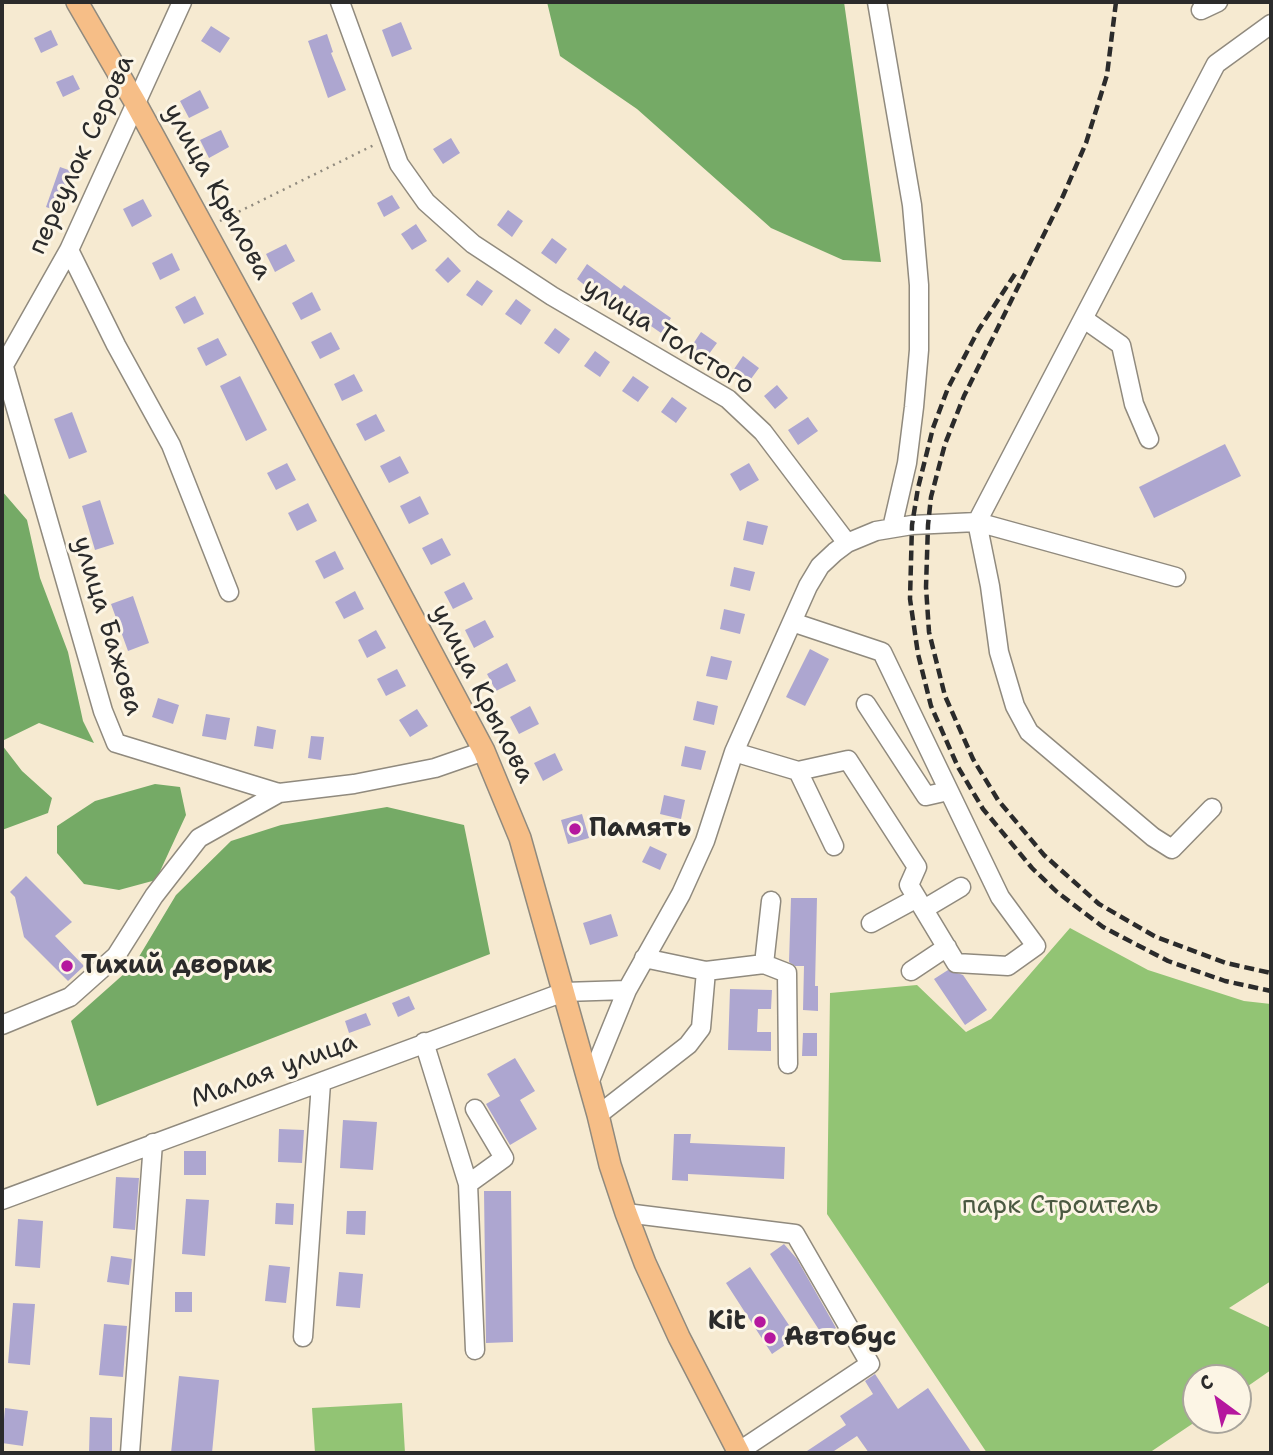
<!DOCTYPE html>
<meta charset="utf-8">
<style>
body{margin:0}
#map{position:relative;width:1273px;height:1455px;overflow:hidden;background:#f6ead1;font-family:"Shantell Sans",sans-serif}
canvas{display:block}
.frame{position:absolute;inset:0;border:4px solid #2b2b2b;pointer-events:none}
.north{position:absolute;left:1182px;top:1364px;width:70px;height:70px;box-sizing:border-box;background:#fcf5e5;border:2px solid #a8a49b;border-radius:50%;rotate:327deg;font-size:19px;font-weight:700;line-height:28px;text-align:center;color:#2b2b2b}
.north::after{content:'';display:block;margin:auto;width:24px;height:32px;background:#b5179e;clip-path:polygon(50% 0,100% 100%,50% 72%,0 100%)}
</style>
<div id="map">
<canvas width="1273" height="1455"></canvas>
<div class="frame"></div>
<div class="north">С</div>
</div>
<script>
const c = document.querySelector('canvas').getContext('2d');
c.lineJoin = 'round';
function fill(path, color) {
  c.fillStyle = color;
  c.fill(path, 'evenodd');
}
function poly(rows) {
  const path = new Path2D();
  for (const r of rows) {
    path.moveTo(r[0], r[1]);
    for (let i = 2; i < r.length; i += 2) path.lineTo(r[i], r[i + 1]);
  }
  return path;
}
function trace(path, color, width, dash) {
  c.strokeStyle = color;
  c.lineWidth = width;
  c.lineCap = dash ? 'butt' : 'round';
  c.setLineDash(dash || []);
  c.stroke(path);
}
function drawText(font, color, halo, rows, align = 'center') {
  c.font = font + ' "Shantell Sans",sans-serif';
  c.lineWidth = 6;
  c.setLineDash([]);
  c.textBaseline = 'middle';
  c.strokeStyle = halo;
  c.fillStyle = color;
  for (const [text, x, y, turn = 0] of rows) {
    c.save();
    c.translate(x, y);
    c.rotate((+turn || 0) * Math.PI / 180);
    c.textAlign = isNaN(turn) ? turn : align;
    if (halo) c.strokeText(text, 0, 0);
    c.fillText(text, 0, 0);
    c.restore();
  }
}
fill(poly([
 [1070,928,1148,970,1244,1001,1271,1004,1271,1281,1229,1308,1271,1328,1271,1370,1238,1393,1238,1378,1196,1378,1196,1420,1198,1420,1149,1453,987,1453,827,1214,830,993,917,985,966,1032,991,1019],
 [402,1403,405,1453,315,1453,312,1408]
]), '#92c474');
fill(poly([
 [547,2,844,2,881,262,843,260,771,228,637,109,560,56],
 [2,491,27,520,40,578,68,652,83,721,94,743,39,723,2,741],
 [2,745,22,771,52,798,48,813,2,830],
 [155,784,180,787,186,815,156,880,119,890,84,884,57,853,57,826,95,801],
 [387,807,464,825,490,954,97,1106,71,1021,134,965,176,895,231,841,281,825]
]), '#75aa66');
fill(poly([
 [401,22,412,49,392,57,382,30],
 [211,26,230,38,220,53,201,41],
 [51,30,58,45,41,53,34,38],
 [327,34,333,52,331,53,346,90,328,98,308,41],
 [73,75,80,89,63,97,56,82],
 [200,90,209,108,189,118,180,101],
 [221,130,229,147,209,158,200,140],
 [451,138,460,153,443,164,433,149],
 [60,167,77,173,63,213,46,207],
 [392,195,400,208,384,217,377,203],
 [143,199,152,216,132,227,123,209],
 [508,210,523,221,512,237,497,225],
 [416,224,427,241,412,250,401,234],
 [552,238,567,249,556,264,541,253],
 [286,244,295,261,275,272,266,254],
 [172,253,180,270,160,280,152,263],
 [448,257,461,271,448,283,435,270],
 [587,264,621,289,624,285,671,318,661,333,595,287,592,291,577,279],
 [477,280,493,291,482,306,466,295],
 [312,292,321,310,301,320,292,303],
 [195,296,204,314,184,324,175,307],
 [516,299,531,310,521,325,505,314],
 [555,328,570,339,559,354,544,343],
 [331,332,340,349,320,359,311,342],
 [701,332,717,343,706,358,691,347],
 [218,338,227,355,206,366,197,348],
 [595,351,610,362,600,377,584,366],
 [743,356,759,368,748,383,732,372],
 [354,374,363,391,342,401,334,384],
 [240,376,267,430,246,441,220,386],
 [633,376,649,387,638,402,622,391],
 [777,385,788,398,775,409,764,396],
 [672,397,687,408,676,423,661,412],
 [72,412,87,452,69,459,54,419],
 [376,414,385,431,365,441,356,424],
 [808,417,818,431,798,445,788,430],
 [1225,444,1241,476,1154,518,1139,487],
 [400,456,409,473,389,483,380,466],
 [287,463,296,480,276,490,267,473],
 [749,463,759,480,740,491,730,474],
 [420,496,429,514,409,524,400,506],
 [100,500,114,544,95,550,82,506],
 [308,503,317,521,297,531,288,513],
 [747,521,768,526,763,545,743,540],
 [442,538,451,555,431,565,422,548],
 [335,551,344,569,324,579,315,561],
 [734,567,755,572,750,591,730,586],
 [464,582,473,599,453,609,444,592],
 [355,591,364,609,344,619,335,602],
 [133,596,149,643,128,651,111,604],
 [724,609,745,614,740,634,720,629],
 [485,620,494,637,474,648,465,630],
 [376,630,386,648,367,658,358,640],
 [810,649,829,659,805,706,786,697],
 [711,656,732,661,727,680,706,676],
 [507,663,516,681,496,691,487,674],
 [397,669,406,686,386,696,377,679],
 [158,698,179,705,173,724,152,717],
 [697,701,718,706,714,725,693,720],
 [530,706,539,724,519,734,510,717],
 [417,709,428,726,410,737,399,720],
 [206,714,230,718,226,740,202,736],
 [257,726,276,730,273,749,254,746],
 [311,736,324,737,321,760,308,758],
 [685,746,706,751,701,770,681,766],
 [555,753,563,770,543,781,534,763],
 [664,795,685,800,681,819,660,814],
 [582,814,589,838,568,844,561,820],
 [650,846,667,854,660,870,642,862],
 [26,876,72,922,55,936,84,966,68,981,24,937,15,897,10,892],
 [791,898,817,898,815,986,818,986,818,1011,803,1010,804,966,795,966,789,962],
 [611,914,618,936,590,945,583,923],
 [948,970,963,975,987,1010,965,1025,934,979],
 [730,989,772,990,771,1009,758,1009,757,1032,771,1032,771,1051,728,1050],
 [409,996,415,1009,398,1017,392,1003],
 [366,1013,371,1025,349,1033,345,1021],
 [803,1033,817,1033,817,1056,802,1056],
 [515,1058,535,1091,520,1100,537,1129,510,1145,486,1104,500,1096,487,1074],
 [343,1120,377,1122,373,1170,340,1168],
 [279,1129,304,1130,302,1163,278,1162],
 [674,1134,691,1134,690,1143,785,1147,784,1179,688,1174,688,1181,672,1180],
 [184,1151,206,1151,206,1175,184,1175],
 [116,1177,139,1178,135,1230,113,1228],
 [484,1191,511,1191,513,1342,486,1343],
 [186,1199,209,1200,205,1256,182,1254],
 [276,1203,294,1204,293,1225,275,1224],
 [347,1211,366,1211,365,1235,346,1234],
 [18,1219,43,1221,40,1268,15,1266],
 [784,1244,797,1259,836,1328,823,1336,770,1254],
 [111,1256,132,1259,129,1285,107,1282],
 [269,1265,290,1267,286,1303,265,1301],
 [750,1267,797,1337,772,1354,726,1283],
 [339,1272,363,1274,360,1308,336,1306],
 [175,1292,192,1292,192,1312,175,1312],
 [13,1303,35,1304,30,1365,8,1363],
 [104,1324,127,1326,123,1377,99,1375],
 [875,1374,898,1409,928,1388,972,1453,869,1453,857,1436,831,1453,804,1453,846,1425,840,1416,873,1394,865,1381],
 [179,1376,219,1380,212,1453,171,1453],
 [5,1408,28,1411,23,1446,2,1443],
 [90,1417,112,1418,112,1453,89,1453]
]), '#ada6d0');
const minor = poly([
 [340,2,399,164,426,202,473,244,552,296,728,399,763,432,847,543],
 [877,2,912,205,919,285,919,350,914,407,907,463,892,528],
 [1201,10,1218,2],
 [69,250,116,345,171,445,229,592],
 [1084,319,1121,345,1134,404,1149,439],
 [2,360,103,711,116,743,279,793],
 [4,365,69,250,182,2],
 [866,704,926,796,948,791],
 [734,752,798,771,848,760,917,867,909,885,956,963,1008,966,1036,946,1000,897,882,652,792,622],
 [798,771,834,846],
 [1212,808,1172,849,1153,837,1029,732,1015,706,999,652,990,586,977,522,1216,64,1271,24],
 [924,909,961,887],
 [871,923,917,898],
 [644,958,706,971,764,964,787,973,788,1064],
 [764,964,771,901],
 [911,971,947,947],
 [2,1025,70,997,116,956,154,896,199,838,279,793,354,784,435,768,484,751],
 [424,1042,468,1184,475,1350],
 [589,1083,627,990,681,894,705,841,734,752,808,586,820,566,835,552,847,543,876,531,912,525,977,522,1176,577],
 [598,1115,688,1045,701,1028,706,971],
 [468,1184,504,1158,475,1109],
 [2,1200,564,992,627,990],
 [626,1213,795,1234,870,1364,738,1452],
 [303,1337,321,1083],
 [130,1453,153,1143]
]);
const major = poly([
 [77,2,135,102,265,340,484,751,520,838,598,1115,610,1165,626,1213,645,1263,679,1337,739,1453]
]);
trace(minor, '#908a7e', 21);
trace(major, '#908a7e', 24);
trace(poly([
 [220,221,374,145]
]), '#908a7e', 2.5, [2, 5]);
trace(minor, '#fff', 18);
trace(major, '#f6be87', 21);
trace(poly([
 [1116,2,1107,75,1086,143,1063,196,964,396,945,444,931,497,928,525,926,587,929,632,945,696,973,759,998,800,1044,855,1099,904,1156,937,1226,963,1271,973],
 [1015,274,979,329,948,388,933,428,918,488,912,525,910,599,918,654,931,706,958,767,983,809,1032,868,1057,892,1103,927,1168,961,1225,981,1271,991]
]), '#2b2b2b', 4.5, [10, 5]);
for (const [x, y, r, color] of [
 [575,829,7,"#b5179e"],
 [67,966,7,"#b5179e"],
 [760,1322,7,"#b5179e"],
 [770,1338,7,"#b5179e"]
]) {
  const dot = new Path2D();
  dot.arc(x, y, r, 0, 2 * Math.PI);
  c.fillStyle = color;
  c.fill(dot);
  trace(dot, '#fcf5e5', 2.5);
}
drawText('26px', '#2b2b2b', '#fcf5e5', [
 ["переулок Серова",82,155,-65],
 ["улица Крылова",217,192,61],
 ["улица Толстого",668,337,32],
 ["улица Бажова",107,626,73],
 ["улица Крылова",482,694,63],
 ["Малая улица",274,1071,-20]
]);
drawText('bold 26px', '#2b2b2b', '#fcf5e5', [
 ["Память",589,829],
 ["Тихий дворик",81,966],
 ["Kit",746,1322,"right"],
 ["Автобус",784,1338]
], 'left');
drawText('26px', '#4a5941', '#fcf5e5', [
 ["парк Строитель",1060,1206]
]);
</script>
